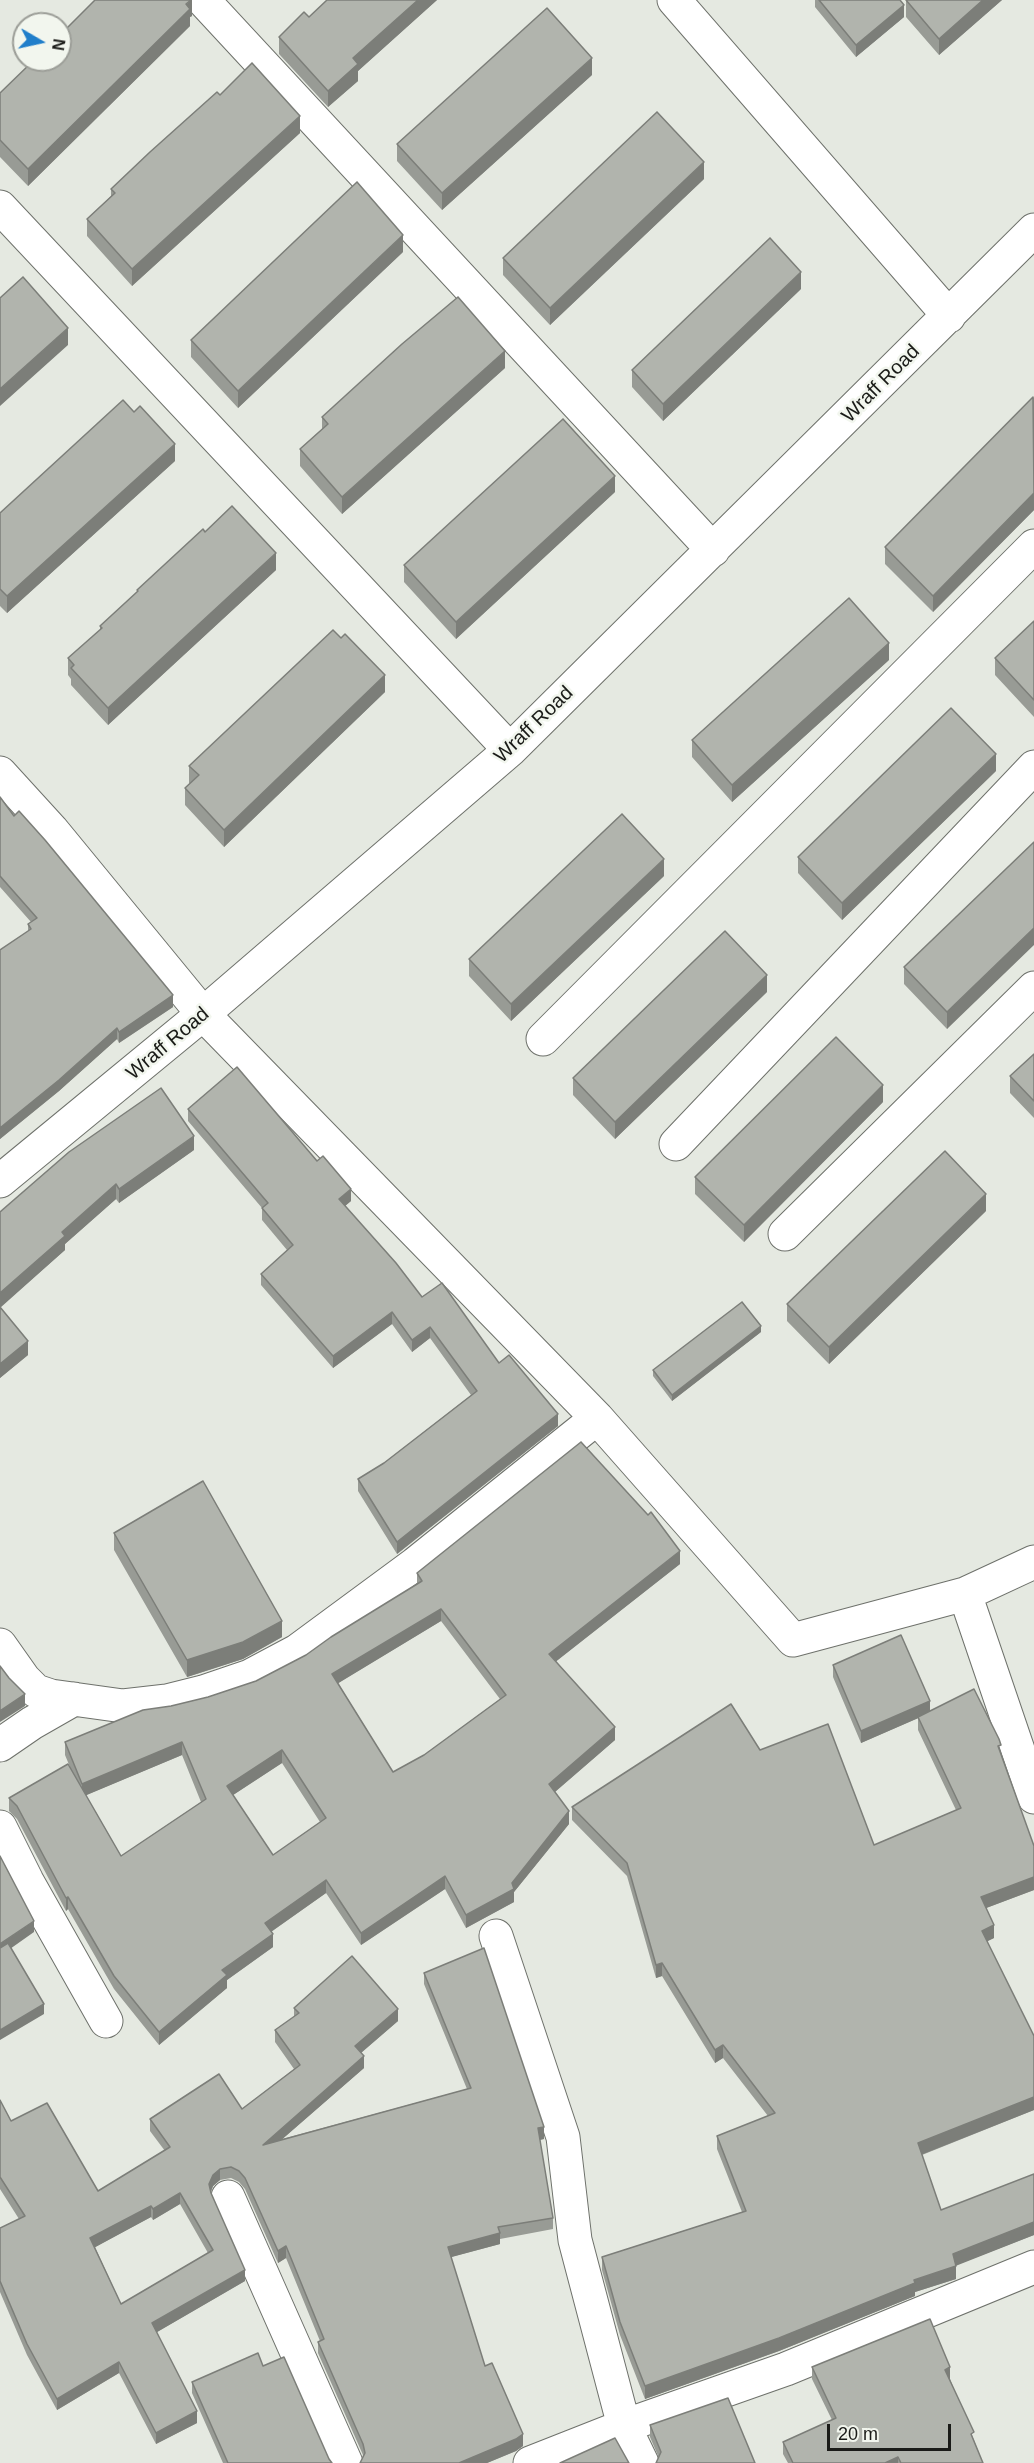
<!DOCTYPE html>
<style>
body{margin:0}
#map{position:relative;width:1034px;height:2463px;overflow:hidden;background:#e5e9e1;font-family:Helvetica,sans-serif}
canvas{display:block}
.north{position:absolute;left:12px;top:12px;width:60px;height:60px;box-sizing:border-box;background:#f2f6ee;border:2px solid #9c9e98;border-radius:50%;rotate:99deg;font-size:16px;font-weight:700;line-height:24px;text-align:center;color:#1a1b18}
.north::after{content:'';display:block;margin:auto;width:21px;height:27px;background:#207eca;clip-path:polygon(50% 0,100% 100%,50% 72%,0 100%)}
.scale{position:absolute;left:827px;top:2424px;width:124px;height:27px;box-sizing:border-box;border:3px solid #1a1b18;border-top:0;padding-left:8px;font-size:18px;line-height:21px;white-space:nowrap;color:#1a1b18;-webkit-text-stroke:4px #f2f6ee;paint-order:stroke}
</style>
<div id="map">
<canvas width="1034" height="2463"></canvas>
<div class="north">N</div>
<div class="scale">20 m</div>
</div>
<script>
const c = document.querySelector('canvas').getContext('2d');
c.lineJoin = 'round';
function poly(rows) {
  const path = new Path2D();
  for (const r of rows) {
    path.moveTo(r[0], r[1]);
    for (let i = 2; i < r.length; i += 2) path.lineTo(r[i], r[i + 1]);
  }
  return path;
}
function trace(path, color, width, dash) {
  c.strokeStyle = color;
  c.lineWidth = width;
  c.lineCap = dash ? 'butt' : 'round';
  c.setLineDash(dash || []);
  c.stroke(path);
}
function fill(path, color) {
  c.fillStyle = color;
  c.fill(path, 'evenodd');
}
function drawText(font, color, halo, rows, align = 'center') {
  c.font = font + ' Helvetica,sans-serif';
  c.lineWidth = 5;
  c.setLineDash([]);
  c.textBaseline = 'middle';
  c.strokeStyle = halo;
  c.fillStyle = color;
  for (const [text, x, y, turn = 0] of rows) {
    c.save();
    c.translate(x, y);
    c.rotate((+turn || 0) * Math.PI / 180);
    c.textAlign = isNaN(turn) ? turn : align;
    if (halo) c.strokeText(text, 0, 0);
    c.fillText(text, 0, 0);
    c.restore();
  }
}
const minor = poly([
 [203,0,713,550],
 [674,0,949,316],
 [0,207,510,750],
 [0,773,52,830,203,1014,597,1418,793,1640,965,1594,1034,1562],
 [543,1039,1034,546],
 [676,1144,1034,767],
 [0,1181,203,1014,510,750,1034,230],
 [785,1234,1034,988],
 [965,1594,1034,1797],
 [0,1645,24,1679,36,1691,51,1696,123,1706,167,1701,203,1692,250,1676,297,1651,415,1564,597,1418],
 [0,1745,32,1723,74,1699],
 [0,1827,27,1881,106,2021],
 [496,1936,563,2137,575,2240,624,2426,642,2463],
 [228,2197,346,2463],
 [530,2463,624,2426,786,2369,1034,2267]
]);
trace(minor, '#6e716b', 35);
trace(minor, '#fff', 33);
fill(poly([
 [192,0,192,16,190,17,190,26,28,186,0,157,0,93],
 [327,0,437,0,358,71,358,81,328,107,279,54,279,37,309,17],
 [815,0,900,0,904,17,856,57,815,7],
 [906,0,1002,0,939,55,906,17],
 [592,75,442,210,397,161,397,144],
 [220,95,300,133,132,286,87,236,87,219,111,196,111,189],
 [704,179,550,325,503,275,503,258],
 [403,252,238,408,191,357,191,340],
 [801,289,663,421,632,387,632,370],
 [505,368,342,514,300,466,300,449,322,429,322,417],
 [1034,397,1034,510,933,612,885,564,885,547],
 [175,461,7,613,0,606,0,513],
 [615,492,456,639,404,582,404,565],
 [205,532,276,570,108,725,71,685,71,679,68,675,68,658,100,630,100,626,137,592,137,590],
 [1034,621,1034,717,995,675,995,658],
 [341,638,385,692,224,847,185,805,185,788,190,783,189,783,189,766],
 [889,660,732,802,692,757,692,740],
 [996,771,842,920,798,873,798,857],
 [0,797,14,816,173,1007,119,1043,117,1039,59,1091,0,1139,0,950,28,931,28,924,31,922,0,887],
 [1034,842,947,1029,904,984,904,967],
 [664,876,511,1021,469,976,469,959],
 [767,992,615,1139,573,1095,573,1078],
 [1034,1054,1034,1118,1010,1093,1010,1076],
 [883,1102,744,1242,695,1194,695,1177],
 [188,1109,351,1201,345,1206,422,1297,499,1363,558,1426,397,1554,358,1491,358,1479,384,1463,471,1395,430,1338,412,1352,392,1324,333,1368,261,1285,261,1274,287,1250,262,1220,262,1208,188,1121],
 [194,1150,119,1203,116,1199,65,1244,65,1250,0,1307,28,1355,0,1378,0,1212],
 [986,1211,829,1364,787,1321,787,1304],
 [761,1332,672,1401,653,1376,653,1370],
 [114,1533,282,1637,243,1659,187,1677,114,1550],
 [680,1564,556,1661,615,1740,555,1792,569,1824,514,1892,514,1902,466,1928,445,1889,361,1945,326,1893,271,1932,273,1947,227,1980,227,1988,159,2045,114,1989,68,1909,66,1911,17,1819,9,1811,9,1798,70,1767,65,1755,65,1742,171,1706,208,1697,256,1681,306,1655,417,1585,417,1573],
 [441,1621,500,1699,424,1755,393,1772,338,1683],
 [182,1755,201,1802,121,1856,86,1795],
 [282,1763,320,1822,273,1855,233,1795],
 [833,1665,930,1711,1001,1755,1034,1890,986,1908,994,1938,987,1941,1034,2110,922,2155,941,2210,1034,2235,956,2265,956,2279,915,2292,915,2296,779,2351,645,2399,620,2335,602,2270,602,2257,742,2212,717,2149,717,2136,768,2116,723,2058,715,2063,662,1976,656,1978,627,1876,572,1820,572,1807,760,1750,874,1845,956,1810,918,1730,918,1718,861,1743,833,1677],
 [424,1973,544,2139,540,2140,553,2218,553,2229,500,2239,500,2244,451,2257,485,2366,523,2446,516,2451,487,2463,360,2463,361,2462,363,2455,318,2353,318,2342,320,2341,286,2258,278,2263,245,2189,239,2182,231,2178,220,2180,213,2186,211,2192,245,2281,157,2332,197,2423,156,2444,119,2373,57,2410,27,2355,0,2292,0,2228,19,2219,0,2189,0,2100,11,2121,98,2191,165,2151,150,2131,150,2119,242,2109,294,2069,275,2042,275,2030,294,2017,294,2008,398,2021,361,2053,364,2068,282,2139,467,2089,424,1984],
 [180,2204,208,2253,121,2304,95,2247,151,2217,153,2220],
 [263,2366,329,2459,332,2463,223,2463,192,2393,192,2382],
 [812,2367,950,2379,983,2463,788,2463,783,2454,783,2442,832,2420,812,2379],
 [650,2425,755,2463,657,2462,659,2458,650,2437]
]), '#989b95');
fill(poly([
 [191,0,192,0,192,16,190,17,190,26,28,186,28,169],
 [418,0,437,0,358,71,358,81,328,107,328,91,353,58],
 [983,0,1002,0,939,55,939,39],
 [904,5,904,17,856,57,856,45],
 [592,58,592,75,442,210,442,193],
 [300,116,300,133,132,286,132,269],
 [704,162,704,179,550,325,550,308],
 [403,235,403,252,238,408,238,391],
 [801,272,801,289,663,421,663,404],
 [68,328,68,345,0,406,0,389],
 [505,351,505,368,342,514,342,497],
 [175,444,175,461,7,613,7,596],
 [615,476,615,492,456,639,456,622],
 [1034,493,1034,510,933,612,933,596],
 [276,553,276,570,108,725,108,708],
 [889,643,889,660,732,802,732,785],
 [385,675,385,692,224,847,224,830],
 [996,754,996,771,842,920,842,903],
 [664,859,664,876,511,1021,511,1004],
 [1034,928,1034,945,947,1029,947,1012],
 [767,975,767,992,615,1139,615,1122],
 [173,995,173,1007,119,1043,119,1032],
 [117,1028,117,1039,59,1091,0,1139,0,1128],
 [883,1085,883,1102,744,1242,744,1225],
 [194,1136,194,1150,119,1203,119,1189],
 [116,1184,116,1199,65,1244,65,1250,0,1308,0,1293,62,1232],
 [351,1189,351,1201,339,1211,339,1199],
 [986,1194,986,1211,829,1364,829,1347],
 [392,1312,392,1324,333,1368,333,1356],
 [761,1326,761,1332,672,1401,672,1395],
 [430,1327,430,1338,412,1352,412,1340],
 [28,1341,28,1355,0,1378,0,1364],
 [558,1414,558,1426,397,1554,397,1542],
 [680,1551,680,1564,549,1667,549,1654],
 [441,1609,441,1621,332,1687,332,1674],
 [282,1621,282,1637,243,1659,187,1677,187,1660],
 [25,1694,25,1706,0,1722,0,1711],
 [930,1701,930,1713,861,1743,861,1731],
 [615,1727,615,1740,549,1797,549,1784],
 [182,1742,182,1755,82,1797,82,1784],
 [282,1750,282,1763,227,1799,227,1786],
 [569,1811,569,1824,514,1892,514,1902,466,1928,466,1915,512,1883],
 [445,1876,445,1889,361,1945,361,1933],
 [1034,1877,1034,1890,981,1910,981,1897],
 [326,1880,326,1893,265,1936,265,1923],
 [68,1897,68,1909,66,1911,66,1898],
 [34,1921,34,1932,0,1956,0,1944],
 [994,1925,994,1938,982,1944,982,1931],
 [273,1934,273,1947,227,1980,227,1988,159,2045,159,2032,222,1970],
 [662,1963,662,1976,656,1978,656,1965],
 [44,2004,44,2014,0,2040,0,2030],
 [398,2009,398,2021,355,2058,355,2046],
 [723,2045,723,2058,715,2063,715,2050],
 [364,2056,364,2068,263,2156,263,2145],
 [1034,2097,1034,2110,918,2156,918,2143],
 [544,2127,544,2139,538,2140,538,2128],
 [220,2169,220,2180,213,2186,209,2196,209,2184,213,2175],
 [180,2193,180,2204,153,2220,153,2209],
 [151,2206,151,2217,90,2250,90,2238],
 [1034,2222,1034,2235,953,2267,953,2254],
 [500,2233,500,2244,448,2258,448,2247],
 [286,2246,286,2258,278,2263,278,2251],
 [956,2266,956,2279,915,2292,915,2296,779,2351,645,2399,645,2386,914,2280],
 [245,2270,245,2281,152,2335,152,2323],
 [119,2362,119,2373,57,2410,57,2399],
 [950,2367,950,2379,945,2381,945,2370],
 [197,2411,197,2423,156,2444,156,2433],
 [523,2434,523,2446,516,2451,487,2463,459,2463],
 [898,2457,898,2463,885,2463]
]), '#7c7e79');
const building = poly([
 [95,0,191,0,186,4,190,9,28,169,0,140,0,93,34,60,60,60,60,35,95,0],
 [327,0,418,0,353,58,358,64,328,91,279,37,304,12,309,17,327,0],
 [819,0,900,0,904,5,856,45,819,0],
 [906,0,983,0,939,39,906,0],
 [547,8,592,58,442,193,397,144,547,8],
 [252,63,300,116,132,269,87,219,115,193,111,189,150,152,217,92,220,95,252,63],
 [657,112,704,162,550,308,503,258,657,112],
 [357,182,403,235,238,391,191,340,357,182],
 [770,238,801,272,663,404,632,370,770,238],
 [23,277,68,328,0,389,0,298,23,277],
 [458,297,505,351,342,497,300,449,328,424,322,417,402,344,458,297],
 [1033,397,1034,493,933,596,885,547,1033,397],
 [123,400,134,412,140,406,175,444,7,596,0,589,0,513,123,400],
 [563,419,615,476,456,622,404,565,563,419],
 [232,506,276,553,108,708,71,668,74,665,68,658,102,628,100,626,138,591,137,590,203,529,205,532,232,506],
 [849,598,889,643,732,785,692,740,849,598],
 [1034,621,1034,700,995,658,1034,621],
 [333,630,341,638,345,634,385,675,224,830,185,788,199,775,189,766,333,630],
 [951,708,996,754,842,903,798,857,951,708],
 [0,797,14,816,19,811,45,840,173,995,119,1032,117,1028,59,1080,0,1128,0,950,31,929,28,924,37,918,0,876,0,797],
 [622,814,664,859,511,1004,469,959,622,814],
 [1034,842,1034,928,947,1012,904,967,1034,842],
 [725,931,767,975,615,1122,573,1078,725,931],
 [836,1037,883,1085,744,1225,695,1177,836,1037],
 [1034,1054,1034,1101,1010,1076,1034,1054],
 [237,1067,317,1161,323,1156,351,1189,339,1199,396,1263,422,1297,442,1283,499,1363,509,1355,558,1414,397,1542,358,1479,384,1463,477,1391,430,1327,412,1340,392,1312,333,1356,261,1274,293,1245,262,1208,268,1203,188,1109,237,1067],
 [161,1088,194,1136,119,1189,116,1184,62,1232,65,1236,0,1293,0,1212,69,1152,161,1088],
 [945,1151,986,1194,829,1347,787,1304,945,1151],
 [742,1302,761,1326,672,1395,653,1370,742,1302],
 [0,1307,28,1341,0,1364,0,1307],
 [581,1442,648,1515,651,1512,680,1551,549,1654,615,1727,549,1784,569,1811,512,1883,514,1889,466,1915,445,1876,361,1933,326,1880,265,1923,273,1934,222,1970,227,1975,159,2032,114,1976,68,1897,66,1898,17,1806,9,1798,68,1764,121,1856,206,1799,182,1742,82,1784,65,1742,143,1710,171,1706,208,1697,256,1681,306,1655,331,1637,422,1581,417,1573,581,1442],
 [441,1609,506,1695,424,1755,393,1772,332,1674,441,1609],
 [282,1750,326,1818,273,1855,227,1786,282,1750],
 [203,1481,282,1621,243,1642,187,1660,114,1533,203,1481],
 [901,1635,930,1701,861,1731,833,1665,901,1635],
 [0,1666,9,1678,25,1694,0,1711,0,1666],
 [974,1689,999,1739,1001,1745,998,1746,1034,1846,1034,1877,981,1897,994,1925,982,1931,1034,2036,1034,2097,918,2143,941,2210,1034,2174,1034,2222,953,2254,956,2266,914,2280,915,2283,779,2338,645,2386,620,2322,602,2257,746,2211,717,2136,775,2113,723,2045,715,2050,662,1963,656,1965,627,1863,572,1807,731,1704,760,1750,828,1724,874,1845,961,1808,918,1717,974,1689],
 [0,1856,34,1921,0,1944,0,1856],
 [8,1943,44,2004,0,2030,0,1948,8,1943],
 [484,1948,544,2127,538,2128,553,2218,498,2227,500,2233,448,2247,485,2366,492,2363,523,2434,516,2439,459,2463,360,2463,365,2453,363,2444,318,2342,324,2339,286,2246,278,2251,245,2178,239,2171,231,2167,220,2169,213,2175,209,2184,211,2193,245,2270,152,2323,197,2411,156,2433,119,2362,57,2399,27,2344,0,2281,0,2228,25,2216,0,2177,0,2100,11,2121,47,2103,98,2191,170,2147,150,2119,219,2074,242,2109,300,2065,275,2030,299,2013,294,2008,352,1956,398,2009,355,2046,364,2056,263,2145,471,2088,424,1973,484,1948],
 [180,2193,213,2250,121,2304,90,2238,151,2206,153,2209,180,2193],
 [930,2319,950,2367,945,2370,974,2432,971,2434,983,2463,901,2463,898,2457,885,2463,793,2463,783,2442,836,2418,812,2367,930,2319],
 [258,2353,263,2366,284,2357,329,2459,332,2463,228,2463,192,2382,258,2353],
 [728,2398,755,2463,656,2463,661,2452,650,2425,728,2398],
 [615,2438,629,2463,560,2463,615,2438]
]);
fill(building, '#b1b4ad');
trace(building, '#7c7e79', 1.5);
drawText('20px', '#1a1b18', '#f2f6ee', [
 ["Wraff Road",881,384,-45],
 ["Wraff Road",534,725,-44],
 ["Wraff Road",168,1044,-40]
]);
</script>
